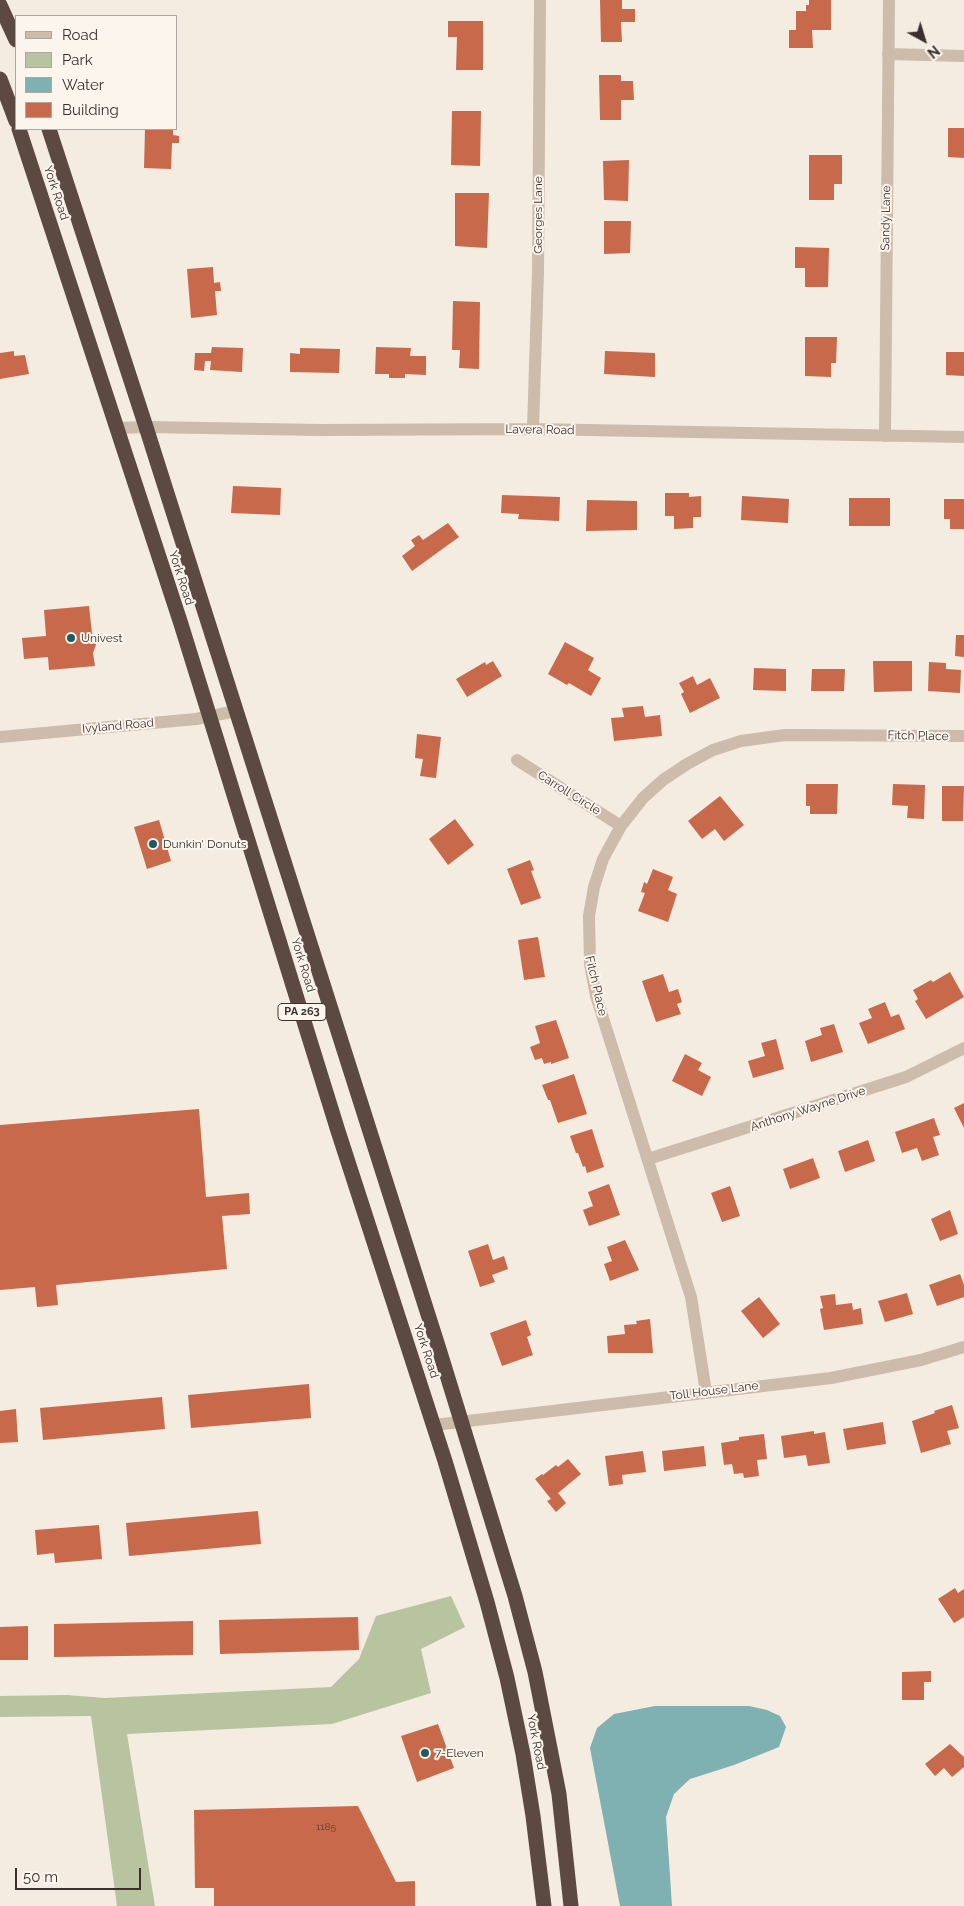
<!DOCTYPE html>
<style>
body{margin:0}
#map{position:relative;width:964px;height:1906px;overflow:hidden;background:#f4ebe1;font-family:Raleway,sans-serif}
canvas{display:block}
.legend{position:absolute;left:15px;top:15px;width:162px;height:115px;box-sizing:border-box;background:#fbf5ee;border:1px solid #aea6a0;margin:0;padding:6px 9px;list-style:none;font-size:15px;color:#3b302b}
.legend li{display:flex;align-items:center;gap:10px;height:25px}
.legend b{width:25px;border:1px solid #aea6a0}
.north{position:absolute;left:899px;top:15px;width:50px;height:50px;-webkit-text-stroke:4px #fbf5ee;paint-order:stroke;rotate:141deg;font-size:14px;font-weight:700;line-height:20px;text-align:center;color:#3b302b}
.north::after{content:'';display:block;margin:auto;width:18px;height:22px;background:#3b302b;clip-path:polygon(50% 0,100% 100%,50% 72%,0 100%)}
.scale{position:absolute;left:15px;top:1868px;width:126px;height:22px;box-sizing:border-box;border:2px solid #3b302b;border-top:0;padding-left:6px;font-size:15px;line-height:18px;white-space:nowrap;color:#3b302b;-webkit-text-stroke:4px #fbf5ee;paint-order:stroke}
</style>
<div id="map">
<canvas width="964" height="1906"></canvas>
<ul class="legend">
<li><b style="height:6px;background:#cdbbac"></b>Road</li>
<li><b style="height:14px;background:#b8c4a0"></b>Park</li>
<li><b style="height:14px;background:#7fb0b2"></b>Water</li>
<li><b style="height:14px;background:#c8694b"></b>Building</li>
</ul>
<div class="north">N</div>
<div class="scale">50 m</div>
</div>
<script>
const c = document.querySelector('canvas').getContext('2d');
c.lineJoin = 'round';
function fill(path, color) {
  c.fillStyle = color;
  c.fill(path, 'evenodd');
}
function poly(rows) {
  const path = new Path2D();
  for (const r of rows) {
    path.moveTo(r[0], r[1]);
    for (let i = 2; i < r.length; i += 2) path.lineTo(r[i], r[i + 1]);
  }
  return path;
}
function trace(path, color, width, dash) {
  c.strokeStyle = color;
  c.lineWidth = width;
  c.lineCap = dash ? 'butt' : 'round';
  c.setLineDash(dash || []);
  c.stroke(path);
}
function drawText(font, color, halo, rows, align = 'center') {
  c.font = font + ' Raleway,sans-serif';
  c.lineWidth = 4;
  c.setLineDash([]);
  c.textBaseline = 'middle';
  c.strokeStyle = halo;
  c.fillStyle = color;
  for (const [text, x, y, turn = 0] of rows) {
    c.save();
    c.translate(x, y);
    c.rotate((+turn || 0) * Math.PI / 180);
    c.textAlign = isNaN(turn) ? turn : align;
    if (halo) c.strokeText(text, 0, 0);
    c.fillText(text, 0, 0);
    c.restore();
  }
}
fill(poly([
 [451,1596,465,1627,421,1649,431,1693,332,1724,127,1734,155,1906,117,1906,91,1716,0,1717,0,1696,67,1695,105,1698,331,1687,359,1659,376,1616]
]), '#b8c4a0');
fill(poly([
 [655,1706,749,1706,767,1710,780,1716,786,1727,779,1747,734,1765,690,1779,674,1794,666,1817,672,1906,620,1906,590,1748,597,1728,614,1714]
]), '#7fb0b2');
fill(poly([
 [600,0,622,0,622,9,635,9,635,22,621,22,622,42,601,42],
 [809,0,831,0,831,30,812,30,813,48,789,48,789,30,796,30,796,11,806,11,806,5,809,5],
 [448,21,483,21,483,70,456,70,457,37,448,37],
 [599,75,621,75,621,81,633,81,634,100,621,100,621,120,600,120],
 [452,111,481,111,480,166,451,165],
 [948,128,964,128,964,158,948,157],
 [145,129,173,129,173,135,179,136,179,143,172,143,171,169,144,168],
 [809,155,842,155,842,184,834,184,834,200,809,200],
 [629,160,628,201,604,200,603,161],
 [455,193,489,193,487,248,455,246],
 [604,221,631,221,630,253,604,254],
 [795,247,829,248,828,287,805,287,805,268,795,268],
 [213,267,214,283,220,282,221,291,215,291,217,315,191,318,187,269],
 [453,301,480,302,479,369,459,368,460,350,452,350],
 [805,337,837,337,836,363,831,363,831,377,805,376],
 [212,347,243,348,242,372,210,370,211,361,205,361,204,371,194,370,195,353,211,353],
 [376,347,411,348,410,356,426,356,426,375,405,374,405,378,389,378,389,374,375,374],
 [300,348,340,349,339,373,290,372,290,353,300,354],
 [14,351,14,356,25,355,29,374,0,379,0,353],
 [605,351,655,353,655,377,604,374],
 [946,352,964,352,964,376,946,375],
 [233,486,281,488,280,515,231,513],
 [665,493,689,493,689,497,701,496,701,517,693,517,693,528,674,529,674,516,665,516],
 [502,495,560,497,559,521,518,519,519,514,501,513],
 [742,496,789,499,788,523,741,520],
 [849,498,890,498,890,526,849,526],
 [944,499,964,499,964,529,950,529,950,519,944,519],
 [587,500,637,501,637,530,586,531],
 [448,523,459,537,412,571,402,556,415,546,411,540,419,535,423,540],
 [89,606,92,633,97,642,93,653,95,666,49,670,48,657,24,659,22,638,46,636,44,610],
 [956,635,964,635,964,657,955,656],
 [565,642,594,658,588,670,601,678,591,696,569,683,567,685,548,674],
 [493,661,502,676,467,697,456,679,485,662,486,665],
 [873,661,912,661,912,691,874,692],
 [929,662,946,663,946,669,961,670,960,693,928,691],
 [754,668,786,669,786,691,753,690],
 [812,669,845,669,844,691,811,691],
 [693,676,697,685,710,678,720,698,690,713,681,694,684,692,679,683],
 [643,706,645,717,660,715,662,736,614,741,611,718,624,717,622,708],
 [417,734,441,737,436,778,420,776,423,759,415,758],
 [806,784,838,784,837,814,810,814,810,806,806,806],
 [893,784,925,785,924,819,907,818,908,806,892,805],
 [942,786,964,786,963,821,942,821],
 [720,796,744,825,724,841,715,829,702,839,688,821],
 [455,819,474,845,448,865,429,839],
 [159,820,171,861,147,869,134,827],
 [530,860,534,870,531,871,541,898,521,905,507,869],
 [653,869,673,877,668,890,677,894,668,922,638,911,645,893,641,892,644,882,647,884],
 [538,937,545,977,524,980,518,940],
 [950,972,964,997,926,1019,915,1001,918,999,913,990,931,980,933,982],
 [663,974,669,992,678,989,682,1002,677,1004,681,1014,656,1022,642,981],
 [885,1002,891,1017,899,1014,905,1029,868,1044,859,1023,872,1018,868,1009],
 [556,1020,569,1058,551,1064,551,1062,544,1064,542,1058,535,1060,530,1047,540,1043,535,1026],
 [834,1024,843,1052,811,1062,805,1041,822,1035,820,1028],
 [776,1039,784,1069,753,1078,748,1061,765,1056,761,1043],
 [685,1054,702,1063,698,1070,711,1077,702,1096,672,1081],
 [574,1074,587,1114,558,1123,550,1100,548,1100,542,1085],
 [964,1103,964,1128,954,1108],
 [199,1109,206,1197,249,1193,250,1214,222,1216,227,1269,56,1285,58,1305,37,1307,35,1287,0,1290,0,1125],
 [934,1118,940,1135,933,1137,939,1155,922,1161,917,1148,902,1153,895,1132],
 [592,1129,604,1167,587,1173,585,1166,583,1167,578,1153,576,1153,570,1136],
 [868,1140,875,1161,845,1172,838,1151],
 [813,1158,820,1178,790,1189,783,1169],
 [609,1184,620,1215,589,1226,583,1210,593,1206,588,1192],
 [730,1186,740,1216,722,1222,711,1193],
 [950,1210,958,1234,940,1241,931,1219],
 [625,1240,639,1270,610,1281,604,1264,612,1261,607,1247],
 [488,1244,493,1260,504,1256,508,1269,492,1275,495,1282,480,1287,468,1251],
 [960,1274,964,1285,964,1297,937,1306,929,1285],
 [907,1293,913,1314,885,1322,878,1301],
 [835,1294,836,1305,852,1303,853,1310,861,1308,863,1324,824,1330,820,1309,823,1308,820,1296],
 [759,1297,780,1324,763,1338,741,1311],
 [650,1319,653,1353,608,1353,607,1336,625,1334,624,1325,637,1324,636,1321],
 [526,1320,531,1335,527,1337,533,1355,502,1366,490,1333],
 [309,1384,311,1418,191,1428,188,1395],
 [162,1397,165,1429,43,1440,40,1408],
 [952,1405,959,1428,947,1431,951,1444,921,1453,912,1421,935,1413,934,1411],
 [16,1409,18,1442,0,1443,0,1411],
 [883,1422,886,1444,847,1450,843,1429],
 [814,1431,814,1434,825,1432,830,1463,808,1466,806,1455,784,1458,781,1436],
 [764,1434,767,1459,757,1460,759,1476,744,1478,743,1473,734,1474,732,1464,724,1465,721,1443,739,1440,739,1437],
 [704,1446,706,1466,664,1471,662,1451],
 [643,1451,646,1472,622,1475,623,1484,609,1486,605,1456],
 [568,1459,581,1474,558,1493,566,1503,556,1512,547,1501,551,1499,535,1479,542,1474,543,1475,556,1465,558,1467],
 [258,1511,261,1544,129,1556,126,1523],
 [99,1525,102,1559,55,1563,54,1553,37,1555,35,1530],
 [955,1588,958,1593,964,1589,964,1617,954,1623,938,1599],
 [358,1617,359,1650,220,1654,219,1620],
 [193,1621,193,1655,54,1657,54,1624],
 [28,1626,28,1660,0,1660,0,1627],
 [931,1671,931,1682,924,1682,924,1700,902,1700,902,1672],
 [438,1724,454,1768,417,1782,401,1736],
 [950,1744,964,1757,964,1767,952,1777,944,1768,935,1776,925,1764],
 [358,1806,396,1882,415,1881,415,1906,214,1906,214,1888,195,1888,194,1810]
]), '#c8694b');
trace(poly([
 [888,54,964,56],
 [116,428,146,427,320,430,533,429,964,437],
 [533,429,538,272,540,0],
 [885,436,889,0],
 [0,737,196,719,236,711],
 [517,760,621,826],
 [648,1159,906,1077,964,1048],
 [706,1392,691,1297,596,996,590,964,589,916,594,887,603,859,621,826,643,798,663,780,687,764,713,750,741,741,785,735,964,736],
 [434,1425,831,1378,921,1360,964,1347]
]), '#cdbbac', 12);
trace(poly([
 [0,5,16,40],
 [0,79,16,121],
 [19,129,181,624,338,1131,445,1461,487,1602,507,1678,523,1754,533,1816,544,1906],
 [49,129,146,427,439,1349,515,1596,535,1672,559,1794,571,1906]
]), '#5c4a42', 15);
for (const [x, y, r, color] of [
 [71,638,5,"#1f5a5e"],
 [153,844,5,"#1f5a5e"],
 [425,1753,5,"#1f5a5e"]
]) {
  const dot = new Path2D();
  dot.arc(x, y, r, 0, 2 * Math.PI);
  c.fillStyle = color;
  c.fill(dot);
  trace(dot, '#fbf5ee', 2);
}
drawText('10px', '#5e3e33', null, [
 ["1185",326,1827]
]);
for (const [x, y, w] of [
 [302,1012,48]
]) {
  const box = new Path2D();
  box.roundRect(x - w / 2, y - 8.5, w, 17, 4);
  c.fillStyle = '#fbf5ee';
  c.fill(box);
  trace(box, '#3b302b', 1);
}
drawText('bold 11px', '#3b302b', null, [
 ["PA 263",302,1012]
]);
drawText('12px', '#3b302b', '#fbf5ee', [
 ["York Road",56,193,72],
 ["Georges Lane",538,215,-90],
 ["Sandy Lane",886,218,-89],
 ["Lavera Road",540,430,1],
 ["York Road",181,578,72],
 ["Ivyland Road",118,726,-5],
 ["Fitch Place",918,736,1],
 ["Carroll Circle",569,793,32],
 ["York Road",303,965,73],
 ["Fitch Place",596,986,77],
 ["Anthony Wayne Drive",808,1109,-18],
 ["York Road",426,1351,72],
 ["Toll House Lane",714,1391,-7],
 ["York Road",536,1742,79]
]);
drawText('12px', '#3b302b', '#fbf5ee', [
 ["Univest",81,638],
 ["Dunkin' Donuts",163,844],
 ["7-Eleven",435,1753]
], 'left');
</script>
